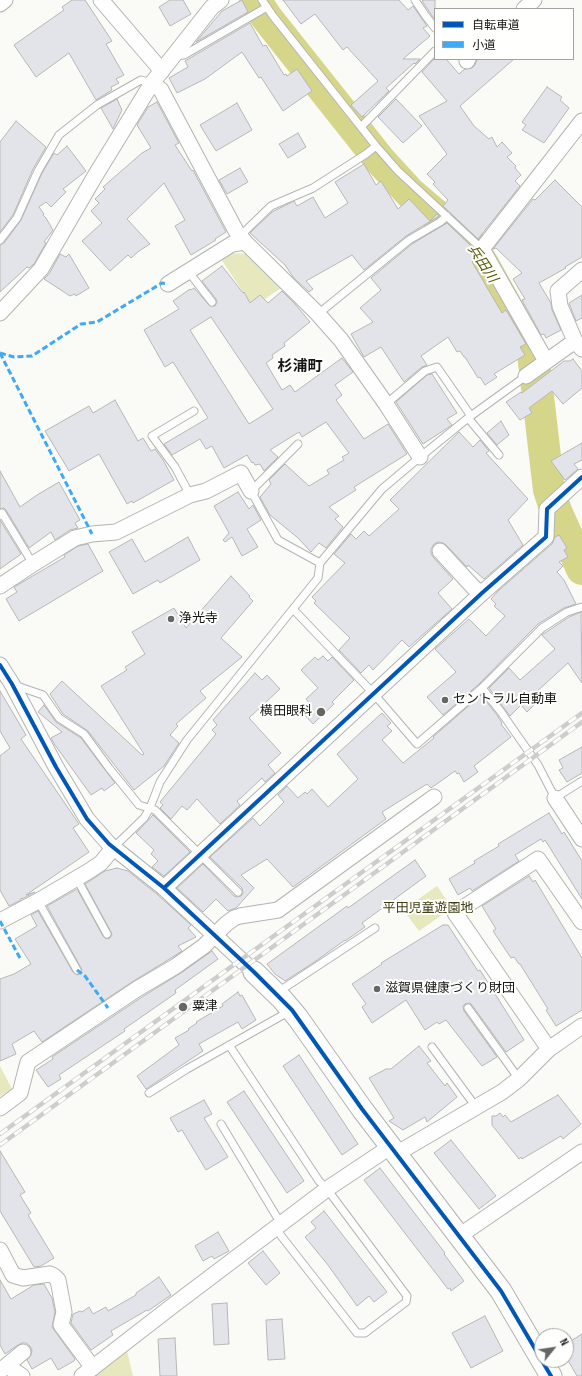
<!DOCTYPE html>
<meta charset="utf-8">
<style>
body{margin:0}
#map{position:relative;width:582px;height:1376px;overflow:hidden;background:#fafaf6;font-family:"Sofia Sans Condensed","Noto Sans JP",sans-serif}
canvas{display:block}
.legend{position:absolute;left:434px;top:8px;width:140px;height:52px;box-sizing:border-box;background:#fffffe;border:1px solid #a2a2a0;margin:0;padding:5px 7px;list-style:none;font-size:12px;color:#161614}
.legend li{display:flex;align-items:center;gap:8px;height:20px}
.legend b{width:20px;border:1px solid #a2a2a0}
.north{position:absolute;left:534px;top:1328px;width:40px;height:40px;box-sizing:border-box;background:#fffffe;border:1px solid #a2a2a0;border-radius:50%;rotate:60deg;font-size:11px;font-weight:700;line-height:16px;text-align:center;color:#161614}
.north::after{content:'';display:block;margin:auto;width:14px;height:18px;background:#666663;clip-path:polygon(50% 0,100% 100%,50% 72%,0 100%)}
</style>
<div id="map">
<canvas width="582" height="1376"></canvas>
<ul class="legend">
<li><b style="height:5px;background:#0057b8"></b>自転車道</li>
<li><b style="height:5px;background:#3fa9f5"></b>小道</li>
</ul>
<div class="north">N</div>
</div>
<script>
const c = document.querySelector('canvas').getContext('2d');
c.lineJoin = 'round';
function fill(path, color) {
  c.fillStyle = color;
  c.fill(path, 'evenodd');
}
function poly(rows) {
  const path = new Path2D();
  for (const r of rows) {
    path.moveTo(r[0], r[1]);
    for (let i = 2; i < r.length; i += 2) path.lineTo(r[i], r[i + 1]);
  }
  return path;
}
function trace(path, color, width, dash) {
  c.strokeStyle = color;
  c.lineWidth = width;
  c.lineCap = dash ? 'butt' : 'round';
  c.setLineDash(dash || []);
  c.stroke(path);
}
function drawText(font, color, halo, rows, align = 'center') {
  c.font = font + ' "Sofia Sans Condensed","Noto Sans JP",sans-serif';
  c.lineWidth = 4;
  c.setLineDash([]);
  c.textBaseline = 'middle';
  c.strokeStyle = halo;
  c.fillStyle = color;
  for (const [text, x, y, turn = 0] of rows) {
    c.save();
    c.translate(x, y);
    c.rotate((+turn || 0) * Math.PI / 180);
    c.textAlign = isNaN(turn) ? turn : align;
    if (halo) c.strokeText(text, 0, 0);
    c.fillText(text, 0, 0);
    c.restore();
  }
}
fill(poly([
 [232,253,250,254,281,288,253,307,221,259],
 [437,886,452,908,419,931,403,910],
 [0,1066,12,1089,0,1096],
 [127,1351,133,1376,94,1376]
]), '#e8e8be');
trace(poly([
 [255,0,267,18,379,159,410,193,471,245,483,264,533,354,549,490,556,511,582,569]
]), '#d6d68a', 32);
const building = poly([
 [72,0,85,0,112,41,106,44,124,75,116,79,119,83,111,87,112,90,96,100,69,53,36,77,14,45,64,10,62,7,72,0],
 [170,0,183,0,191,14,170,26,159,7,170,0],
 [242,0,248,12,196,42,222,11,242,0],
 [283,0,399,0,408,10,413,6,427,26,423,28,430,36,403,59,420,59,415,64,414,63,386,88,389,91,362,117,351,105,378,81,347,47,343,50,315,14,301,24,283,0],
 [424,0,435,0,435,20,422,1,424,0],
 [250,23,263,46,266,45,284,75,286,74,287,76,297,69,312,91,283,111,261,77,259,78,242,52,205,79,177,93,169,78,188,67,185,61,250,23],
 [434,59,446,59,459,74,465,69,472,68,475,65,477,59,514,59,460,106,474,126,489,139,492,137,497,147,502,142,512,153,507,157,516,166,515,168,521,175,515,181,520,186,478,239,443,206,448,200,433,184,435,182,427,174,447,154,419,116,447,101,422,72,434,59],
 [547,87,562,97,560,100,569,108,544,143,522,130,526,125,522,122,547,87],
 [117,99,122,110,113,129,101,108,117,99],
 [396,99,422,126,403,143,378,117,396,99],
 [157,102,179,143,175,145,192,171,193,170,226,232,215,239,216,240,191,255,175,226,185,220,164,183,127,219,150,244,139,251,131,258,128,255,110,271,82,241,102,223,91,211,99,203,95,199,105,189,103,187,142,153,151,148,137,125,148,107,157,102],
 [237,103,252,130,216,151,200,125,237,103],
 [16,121,46,147,33,169,13,215,0,232,0,142,16,121],
 [298,133,306,147,288,158,279,144,298,133],
 [67,146,86,171,63,189,66,192,51,207,46,202,39,207,44,214,43,215,46,218,53,230,44,242,46,243,34,264,29,268,27,267,0,292,0,245,4,243,21,220,42,173,54,153,57,155,67,146],
 [364,164,376,185,381,181,398,209,409,199,430,221,437,214,439,216,406,236,364,270,352,255,306,281,313,289,309,292,293,277,285,265,250,233,272,212,294,201,297,206,313,197,325,218,348,203,335,182,364,164],
 [240,168,248,182,227,194,219,180,240,168],
 [555,180,582,207,582,257,565,267,566,268,539,283,551,303,552,310,561,330,546,338,544,334,541,335,522,300,525,299,513,279,522,273,496,248,493,249,533,199,535,200,555,180],
 [447,223,473,248,474,253,477,259,472,262,502,313,506,310,526,344,520,347,525,355,494,374,497,377,485,385,480,377,478,378,465,357,464,357,460,351,457,352,448,337,421,356,427,365,422,367,404,382,381,347,364,357,351,334,373,322,360,308,381,290,371,278,412,244,447,223],
 [60,254,66,257,69,254,89,288,76,296,75,294,70,296,44,279,49,274,60,254],
 [222,266,243,293,244,292,250,303,260,295,268,303,282,291,295,304,310,322,284,343,285,346,272,355,273,358,266,363,282,390,290,385,295,392,342,358,353,372,335,385,342,395,336,400,364,439,388,424,407,454,354,487,356,490,329,507,339,516,335,519,343,527,326,548,319,543,311,552,298,538,270,515,260,497,271,484,269,480,285,464,309,486,329,474,327,470,344,460,342,457,349,453,326,422,302,437,299,432,270,450,278,457,264,471,260,464,255,465,253,462,252,463,247,455,224,468,212,446,206,449,200,439,172,455,164,444,208,418,173,362,165,367,144,330,179,309,173,301,190,289,191,290,194,288,210,306,215,306,217,302,216,299,202,281,222,266],
 [211,317,273,409,249,424,190,330,211,317],
 [582,295,582,318,576,321,569,303,582,295],
 [573,359,582,371,582,388,563,404,552,391,529,408,532,413,520,420,506,402,521,392,522,393,564,361,570,361,573,359],
 [432,374,457,413,447,419,452,425,423,444,396,402,427,375,432,374],
 [115,400,138,441,143,438,151,451,155,449,163,460,174,480,133,503,132,501,127,504,99,454,69,471,45,431,89,406,93,413,115,400],
 [501,421,509,435,497,445,487,433,501,421],
 [459,432,473,447,480,440,489,451,486,453,528,499,508,520,523,545,484,579,468,565,467,567,446,545,443,543,438,542,434,544,431,549,431,553,433,557,453,579,438,593,452,609,409,647,402,640,373,670,369,665,361,673,339,650,350,638,314,603,316,601,312,597,345,563,334,554,351,534,356,539,364,531,369,536,399,509,390,500,459,432],
 [582,443,582,460,574,464,578,469,565,480,551,461,582,443],
 [0,471,20,507,37,495,59,482,80,520,75,523,78,528,70,530,55,540,51,532,29,548,6,510,4,508,0,509,0,471],
 [238,492,249,509,253,505,261,520,247,529,258,547,242,556,232,537,225,542,223,540,229,533,214,506,238,492],
 [0,520,21,554,0,569,0,520],
 [559,535,567,548,564,550,568,557,559,562,563,566,557,572,564,580,576,604,564,608,538,624,524,638,479,684,443,715,427,697,456,672,435,649,469,619,486,636,505,616,494,606,496,604,491,599,498,591,552,544,555,537,559,535],
 [188,537,200,560,160,583,158,580,133,594,109,552,132,539,145,562,188,537],
 [88,544,103,571,19,621,6,599,17,592,14,587,65,557,64,555,78,546,88,544],
 [231,576,250,596,249,597,253,601,221,638,242,657,200,691,206,698,176,724,178,726,170,735,179,743,164,766,134,790,88,731,63,714,50,694,62,681,142,755,144,754,101,686,127,670,125,667,145,654,132,632,174,608,186,628,231,576],
 [581,612,582,683,568,663,534,694,539,700,527,712,521,705,510,716,489,688,509,668,520,680,555,649,542,635,569,617,581,612],
 [323,656,328,661,332,657,354,680,332,702,334,704,313,724,302,712,310,704,306,699,318,688,301,670,315,657,318,660,323,656],
 [255,673,262,680,267,675,280,689,249,718,281,753,268,765,275,773,265,782,262,778,242,797,237,801,240,805,220,824,197,799,187,810,182,806,171,819,160,808,163,805,160,802,216,734,212,730,217,725,213,720,255,673],
 [0,691,26,735,21,739,79,824,73,828,89,852,26,895,35,892,22,899,21,898,21,900,9,906,0,890,0,756,10,748,0,731,0,691],
 [481,695,497,715,502,723,501,724,511,737,474,766,478,772,464,782,459,773,457,774,455,771,431,788,427,784,382,812,386,819,293,887,267,859,241,875,254,888,236,908,228,911,216,899,203,912,177,888,203,864,234,896,237,897,241,896,243,893,242,888,210,857,253,818,260,826,284,802,278,795,287,786,298,798,305,792,307,794,312,789,328,807,358,779,337,754,382,713,391,723,387,726,392,731,382,740,403,763,434,738,433,737,481,695],
 [44,705,56,722,81,738,115,783,104,791,102,788,91,795,55,745,51,738,62,732,38,712,44,705],
 [582,747,582,773,567,782,559,770,563,768,559,760,582,747],
 [549,813,562,834,564,832,582,861,582,899,545,840,543,842,541,839,515,855,519,861,472,891,470,888,458,895,449,879,475,863,474,861,499,846,498,844,549,813],
 [153,815,190,852,164,876,152,867,158,861,151,854,154,850,136,833,153,815],
 [415,860,426,876,362,923,365,927,345,941,345,940,313,963,285,981,275,974,267,964,347,906,348,908,415,860],
 [117,868,128,871,158,895,191,925,188,928,196,937,178,946,182,951,171,958,132,982,42,1042,34,1031,12,1044,16,1054,0,1061,0,979,14,974,31,964,15,939,37,926,31,915,38,911,73,972,77,975,80,974,82,970,81,968,47,906,77,889,103,936,106,939,110,938,112,935,111,932,85,884,105,871,117,868],
 [529,876,533,882,535,880,582,958,582,1010,556,1026,546,1010,548,1009,520,964,519,964,514,957,511,958,493,931,496,929,482,906,529,876],
 [443,925,448,925,478,971,480,970,524,1040,506,1052,472,1005,470,1003,465,1004,463,1006,464,1011,497,1057,482,1066,446,1020,439,1024,437,1022,425,1030,406,1000,372,1023,362,1007,366,1004,352,984,382,964,381,963,443,925],
 [212,951,218,959,175,990,176,993,124,1029,125,1031,59,1075,61,1079,48,1087,36,1070,53,1059,52,1057,142,997,181,973,212,951],
 [238,992,240,996,242,995,256,1020,242,1029,238,1022,199,1044,203,1051,146,1089,137,1076,179,1045,175,1038,189,1030,188,1029,197,1023,196,1022,223,1006,222,1004,238,992],
 [419,1046,431,1061,427,1063,445,1086,447,1083,457,1097,427,1122,425,1117,403,1130,389,1121,394,1118,369,1078,386,1069,391,1069,419,1046],
 [299,1055,358,1144,342,1155,283,1066,299,1055],
 [244,1091,304,1181,287,1193,227,1102,244,1091],
 [558,1095,581,1124,563,1139,561,1136,522,1159,521,1157,519,1159,492,1125,492,1116,496,1116,500,1113,503,1117,505,1115,511,1122,558,1095],
 [204,1100,212,1114,204,1118,228,1157,206,1170,182,1130,178,1132,170,1118,204,1100],
 [451,1140,496,1196,479,1209,434,1153,451,1140],
 [0,1151,25,1192,20,1195,31,1213,28,1215,54,1258,41,1266,34,1267,0,1211,0,1151],
 [380,1168,445,1253,444,1254,464,1281,451,1291,450,1288,448,1289,364,1180,380,1168],
 [324,1211,387,1292,374,1302,369,1296,357,1306,328,1265,305,1237,316,1228,311,1222,324,1211],
 [218,1232,229,1251,214,1259,212,1256,203,1261,195,1246,218,1232],
 [263,1251,280,1273,266,1285,248,1263,263,1251],
 [159,1277,171,1295,148,1311,147,1310,111,1331,113,1335,91,1350,71,1323,73,1314,80,1311,82,1312,89,1307,93,1314,106,1307,108,1311,136,1295,136,1293,159,1277],
 [0,1280,11,1299,34,1285,44,1284,52,1298,55,1312,52,1327,75,1359,74,1361,58,1370,51,1358,32,1369,27,1360,31,1355,32,1350,30,1346,26,1343,22,1343,18,1345,5,1354,0,1345,0,1280],
 [227,1303,229,1344,214,1345,212,1304,227,1303],
 [485,1316,503,1351,471,1368,452,1333,485,1316],
 [282,1319,285,1359,268,1360,266,1320,282,1319],
 [582,1334,582,1376,577,1376,566,1357,566,1344,582,1334],
 [175,1338,177,1376,160,1376,158,1339,175,1338]
]);
fill(building, '#e2e4e9');
trace(building, '#b7b7b6', 1);
const lane = poly([
 [262,0,273,16,376,146,398,171,482,249],
 [415,0,425,15,435,28],
 [175,56,184,55,267,7],
 [361,127,435,51],
 [240,236,271,206,313,188,366,154,376,146],
 [0,240,17,218,38,171,59,135,97,105,141,80,152,83],
 [188,271,212,302],
 [318,314,409,240,440,222,447,216],
 [386,404,425,371,437,367,471,416],
 [468,418,499,455],
 [298,444,251,491,278,540,320,563],
 [190,495,175,467,152,436,194,411],
 [0,515,2,513,33,564],
 [293,609,374,694,417,744,482,688,542,628,567,612,582,607],
 [14,685,43,695,59,718,84,734,109,768,139,805,155,810,238,892],
 [482,688,501,712,538,765,555,798,582,781],
 [114,847,144,818,150,808,160,782,187,740,318,578,320,563,382,489,420,457,468,418,526,376],
 [77,879,107,934],
 [38,901,77,970],
 [278,992,375,928],
 [468,1008,519,1079],
 [229,1045,319,1181,327,1189,407,1296,406,1302,365,1333,357,1333,275,1228],
 [432,1047,476,1107],
 [149,1093,187,1069,290,1011],
 [221,1124,281,1224]
]);
const street = poly([
 [101,0,162,71],
 [0,4,5,0],
 [524,9,534,0],
 [467,61,468,59],
 [152,83,161,90,236,231,245,242,318,314,341,340,386,404,420,457],
 [168,284,232,244,245,242],
 [0,313,41,269,95,176,152,83,212,7,221,0],
 [575,341,560,306,558,291,582,270],
 [546,361,482,249,582,121],
 [526,376,575,341,582,349],
 [440,551,474,588,482,593],
 [0,586,33,564,75,538,92,534,116,532,190,495,206,491,241,473,251,491],
 [0,665,12,684,56,767,87,819,109,844,164,888,254,972],
 [555,798,582,839],
 [164,888,482,593,546,537,547,509,582,477],
 [0,921,38,901,89,871,101,863,114,847],
 [549,1049,455,913,538,859,582,922],
 [0,1108,20,1093,28,1062,137,989,176,966,204,946,226,924,234,918,240,916,278,910,434,797],
 [396,1154,502,1092,519,1079,549,1049,582,1026],
 [459,1236,582,1152],
 [0,1250,13,1275,23,1278,50,1274,54,1276,58,1280,64,1312,61,1325,93,1368],
 [7,1366,22,1376],
 [0,1371,23,1352],
 [82,1376,171,1307,327,1189,390,1147]
]);
const secondary = poly([
 [254,972,282,999,298,1018,362,1109,501,1291,551,1376]
]);
trace(lane, '#b4b4b1', 9);
trace(street, '#b4b4b1', 17);
trace(secondary, '#b4b4b1', 23);
trace(lane, '#fefefe', 7);
trace(street, '#fefefe', 15);
trace(secondary, '#fefefe', 21);
const rail = poly([
 [0,1134,582,713],
 [0,1145,582,722]
]);
trace(rail, '#cdcdcc', 4.5);
trace(rail, '#fffffe', 3, [9]);
trace(poly([
 [0,353,92,534],
 [0,353,14,357,32,356,81,324,97,322,162,283,168,284],
 [0,921,21,960],
 [77,970,85,976,108,1008]
]), '#3fa9f5', 3, [6, 3]);
trace(poly([
 [0,665,12,684,56,767,87,819,109,844,164,888,254,972,292,1010,362,1109,501,1291,551,1376],
 [164,888,482,593,546,537,547,509,582,477]
]), '#0057b8', 4);
for (const [x, y, r, color] of [
 [171,619,4,"#666663"],
 [445,700,4,"#666663"],
 [321,712,5,"#666663"],
 [377,989,4,"#666663"],
 [183,1007,5,"#666663"]
]) {
  const dot = new Path2D();
  dot.arc(x, y, r, 0, 2 * Math.PI);
  c.fillStyle = color;
  c.fill(dot);
  trace(dot, '#fffffe', 1.5);
}
drawText('13px', '#161614', '#fffffe', [
 ["浄光寺",179,619],
 ["セントラル自動車",453,700],
 ["横田眼科",312,712,"right"],
 ["滋賀県健康づくり財団",385,989],
 ["粟津",192,1007]
], 'left');
drawText('13px', '#403f12', '#fffffe', [
 ["平田児童遊園地",428,909]
]);
drawText('italic 14px', '#565400', '#fffffe', [
 ["兵田川",482,264,57]
]);
drawText('bold 15px', '#161614', '#fffffe', [
 ["杉浦町",300,367]
]);
</script>
